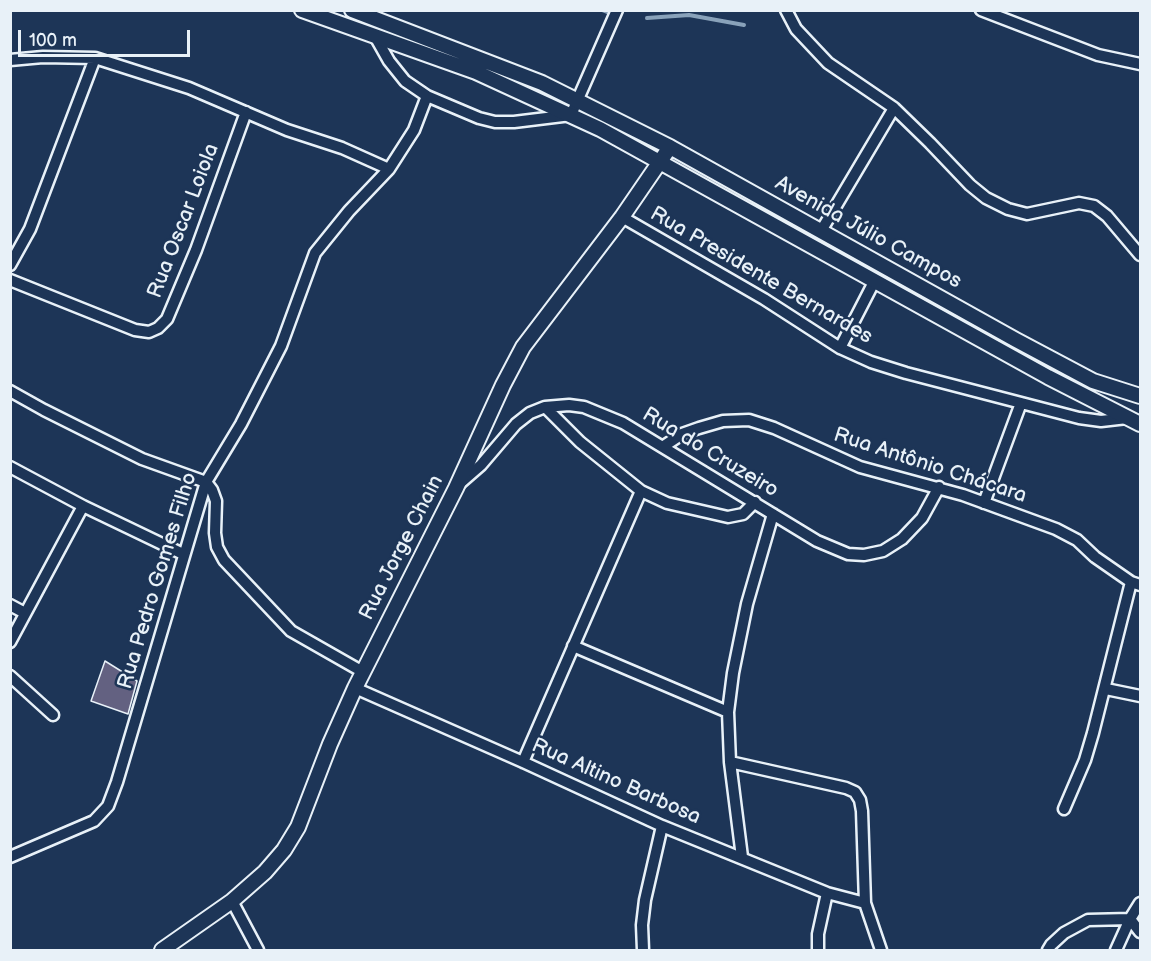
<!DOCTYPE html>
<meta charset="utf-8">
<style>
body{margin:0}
#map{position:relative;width:1151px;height:961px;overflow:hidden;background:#1d3557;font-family:"Balsamiq Sans",sans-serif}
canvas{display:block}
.frame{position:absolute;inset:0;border:12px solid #e8f1f8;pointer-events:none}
.scale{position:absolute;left:18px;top:30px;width:172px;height:27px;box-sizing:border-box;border:3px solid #e8f1f8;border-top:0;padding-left:8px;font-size:18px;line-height:21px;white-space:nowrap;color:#e8f1f8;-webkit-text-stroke:4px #1d3557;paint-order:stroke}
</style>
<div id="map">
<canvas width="1151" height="961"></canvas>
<div class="frame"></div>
<div class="scale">100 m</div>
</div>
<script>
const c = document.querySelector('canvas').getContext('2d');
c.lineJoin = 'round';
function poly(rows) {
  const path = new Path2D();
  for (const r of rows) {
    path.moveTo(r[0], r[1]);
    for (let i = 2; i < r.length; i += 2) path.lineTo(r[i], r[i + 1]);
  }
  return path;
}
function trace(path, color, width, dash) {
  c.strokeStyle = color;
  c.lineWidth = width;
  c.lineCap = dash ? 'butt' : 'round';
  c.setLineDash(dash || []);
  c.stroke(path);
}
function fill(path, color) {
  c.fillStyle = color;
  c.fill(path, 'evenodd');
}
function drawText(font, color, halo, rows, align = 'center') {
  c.font = font + ' "Balsamiq Sans",sans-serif';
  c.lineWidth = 5;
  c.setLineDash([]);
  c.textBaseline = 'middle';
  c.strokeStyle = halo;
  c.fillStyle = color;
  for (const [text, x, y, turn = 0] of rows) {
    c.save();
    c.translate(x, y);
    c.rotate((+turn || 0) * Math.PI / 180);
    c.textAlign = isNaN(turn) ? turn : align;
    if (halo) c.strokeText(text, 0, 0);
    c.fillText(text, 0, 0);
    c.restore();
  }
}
trace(poly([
 [602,10,612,14],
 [647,18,689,15,744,25]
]), '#89a2ba', 4);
const building = poly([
 [105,661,137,681,128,714,91,701,105,661]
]);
fill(building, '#636181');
trace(building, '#e8f1f8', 1.5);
const minor = poly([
 [786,10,796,29,828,63,894,108,930,143,970,185,986,198,1008,209,1027,214,1079,203,1094,206,1107,216,1140,255],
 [981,10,1098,55,1140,64],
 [376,38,389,61,405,81,427,96,479,118,495,122,514,122,571,115,617,10],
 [10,60,43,57,95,58,189,88,287,130,342,148,389,169],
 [622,217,764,299,840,348,871,362,906,373,1079,418,1101,421,1127,418],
 [821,231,894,108],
 [10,265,30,229,95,58],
 [10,280,135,330,149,332,158,328,167,319,196,250,246,112],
 [840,348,874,282],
 [10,391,44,410,142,459,206,482,212,490,216,501,215,533,217,547,224,560,291,631,363,672],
 [545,407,580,442,641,491,667,503,728,517,743,514,755,502],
 [664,446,682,434,699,428,723,421,749,420,774,428,860,467,963,495,1056,529,1077,540,1095,557,1131,582,1140,585],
 [10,467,83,506,183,554],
 [458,485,481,465,516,424,530,413,545,407,569,405,584,407,623,423,817,541,848,554,864,555,883,551,902,539,922,518,939,487],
 [984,503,1021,403],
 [10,605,25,613],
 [10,642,83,506],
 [573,646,728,712],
 [10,676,53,715],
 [355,688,523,762,662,826,827,893,865,903],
 [1106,689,1140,696],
 [523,762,641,491],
 [730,762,846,788,855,792,860,800,862,811,865,903,881,950],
 [1064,809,1085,760,1093,733,1131,582],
 [10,857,94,821,108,806,117,782,206,482,241,424,281,346,315,253,349,211,389,169,414,130,427,96],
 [742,857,730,762,728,712,733,673,747,604,773,514],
 [232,901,258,950],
 [643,950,642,925,645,900,662,826],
 [818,950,818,934,827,893],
 [1048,950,1051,945,1064,933,1088,920,1130,919,1140,932],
 [1116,950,1130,919,1140,903]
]);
const tertiary = poly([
 [302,10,476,72,600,129,1048,377,1140,424],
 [352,10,542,83,670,147,1016,340,1093,381,1140,396],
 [162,950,232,901,265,872,284,850,298,827,330,744,355,688,456,488,503,385,523,347,622,217,670,147]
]);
trace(minor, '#e8f1f8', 15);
trace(tertiary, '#e8f1f8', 18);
trace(minor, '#1d3557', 10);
trace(tertiary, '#1d3557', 14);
drawText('21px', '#e8f1f8', '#1d3557', [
 ["Rua Oscar Loiola",184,221,-69],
 ["Avenida Júlio Campos",868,233,29],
 ["Rua Presidente Bernardes",761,276,30],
 ["Rua do Cruzeiro",710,453,31],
 ["Rua Antônio Chácara",930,466,18],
 ["Rua Jorge Chain",402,548,-63],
 ["Rua Pedro Gomes Filho",158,581,-73],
 ["Rua Altino Barbosa",616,782,24]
]);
</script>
